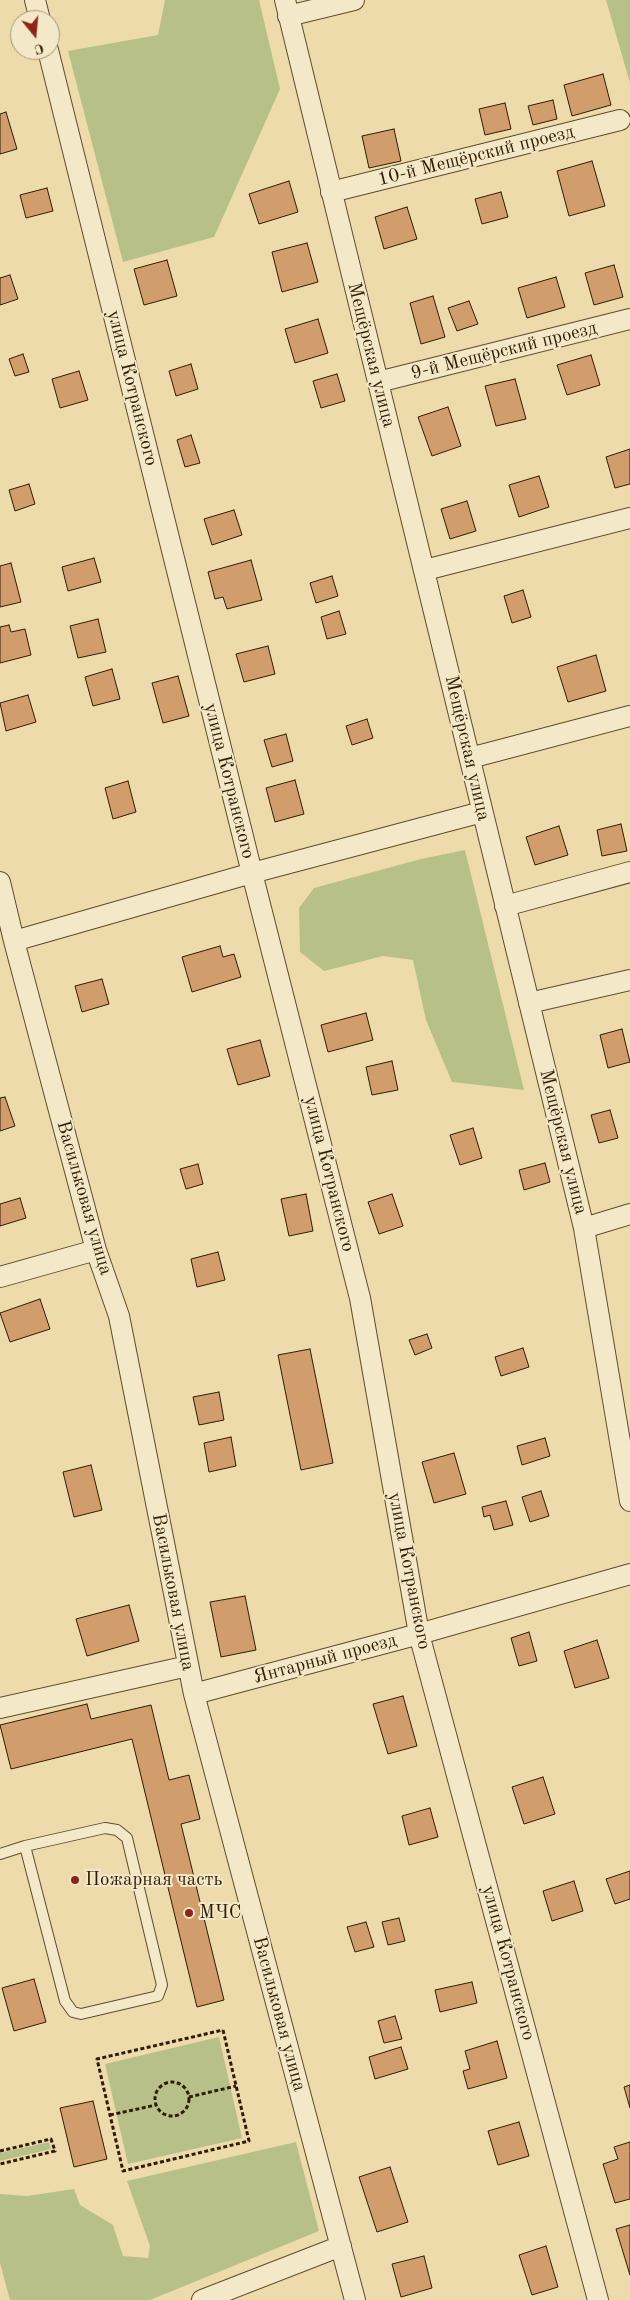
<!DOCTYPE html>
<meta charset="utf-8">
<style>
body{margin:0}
#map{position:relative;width:630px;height:2300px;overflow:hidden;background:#eddbab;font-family:"Old Standard TT",serif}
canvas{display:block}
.north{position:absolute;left:10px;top:10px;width:50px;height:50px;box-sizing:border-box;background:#f3e8c8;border:1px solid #a59679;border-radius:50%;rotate:163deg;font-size:14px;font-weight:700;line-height:20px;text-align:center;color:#2f1c02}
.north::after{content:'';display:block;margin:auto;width:18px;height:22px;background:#8f2418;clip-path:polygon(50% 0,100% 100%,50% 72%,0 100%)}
</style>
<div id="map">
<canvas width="630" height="2300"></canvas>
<div class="north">С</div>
</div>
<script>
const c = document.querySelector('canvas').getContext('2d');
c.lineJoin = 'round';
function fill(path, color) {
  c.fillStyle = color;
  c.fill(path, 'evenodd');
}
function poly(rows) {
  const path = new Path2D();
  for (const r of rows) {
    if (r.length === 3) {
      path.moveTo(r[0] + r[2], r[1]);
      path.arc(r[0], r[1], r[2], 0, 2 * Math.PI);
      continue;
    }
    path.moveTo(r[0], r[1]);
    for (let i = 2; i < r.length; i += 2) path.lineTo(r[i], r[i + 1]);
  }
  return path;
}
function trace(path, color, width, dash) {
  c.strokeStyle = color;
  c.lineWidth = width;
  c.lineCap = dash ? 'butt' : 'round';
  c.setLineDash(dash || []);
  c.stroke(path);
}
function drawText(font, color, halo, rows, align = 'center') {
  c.font = font + ' "Old Standard TT",serif';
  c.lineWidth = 4;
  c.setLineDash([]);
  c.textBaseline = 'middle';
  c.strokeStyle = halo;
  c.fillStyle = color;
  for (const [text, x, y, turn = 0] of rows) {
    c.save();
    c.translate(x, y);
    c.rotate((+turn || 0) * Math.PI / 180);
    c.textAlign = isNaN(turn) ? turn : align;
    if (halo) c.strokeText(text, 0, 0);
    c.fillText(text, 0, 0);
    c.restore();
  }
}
fill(poly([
 [165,0,259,0,280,89,214,237,123,262,68,51,158,35],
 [606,0,630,0,630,83],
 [465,850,524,1090,452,1082,426,1020,413,960,383,956,324,971,300,952,299,908,314,888,421,859],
 [219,2037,242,2138,128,2164,105,2064],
 [49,2142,51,2149,0,2161,0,2153],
 [296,2142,319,2231,150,2300,10,2300,0,2263,0,2194,27,2196,74,2189,80,2205,113,2225,123,2256,148,2258,150,2246,127,2181]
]), '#b8c089');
const building = poly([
 [603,74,611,105,572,116,564,85,603,74],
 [553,100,557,119,533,125,528,106,553,100],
 [505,103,511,129,485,135,479,109,505,103],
 [6,112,17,149,0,154,0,114,6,112],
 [394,129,401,161,369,168,362,136,394,129],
 [592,161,605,206,569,216,557,171,592,161],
 [289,181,298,212,259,224,249,194,289,181],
 [47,188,53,211,26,218,20,195,47,188],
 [501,192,508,217,482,224,475,199,501,192],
 [407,207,417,239,384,249,375,217,407,207],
 [307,243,318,282,282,292,272,252,307,243],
 [167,260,177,296,144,305,134,269,167,260],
 [614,265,623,297,594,305,585,273,614,265],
 [10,275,18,299,0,305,0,278,10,275],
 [556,277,565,307,527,318,518,288,556,277],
 [433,296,445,337,421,344,410,303,433,296],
 [469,301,478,324,457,331,448,308,469,301],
 [318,319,328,353,295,363,285,329,318,319],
 [23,354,29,372,15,376,9,359,23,354],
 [591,355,600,385,567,395,557,365,591,355],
 [191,364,198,389,176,396,169,371,191,364],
 [79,371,88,400,60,408,52,379,79,371],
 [337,374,345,401,321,408,313,381,337,374],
 [515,379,526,419,496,426,485,386,515,379],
 [448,407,461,446,432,456,418,417,448,407],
 [191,435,200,463,185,467,177,440,191,435],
 [630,449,630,484,615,488,606,457,630,449],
 [539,476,549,507,519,517,509,485,539,476],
 [29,484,35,504,15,511,9,490,29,484],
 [467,501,476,531,450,539,441,509,467,501],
 [234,510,242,535,212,545,204,519,234,510],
 [94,558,101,582,68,591,62,567,94,558],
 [251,560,262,600,227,609,223,597,215,599,208,572,251,560],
 [11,563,21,602,0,607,0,566,11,563],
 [332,576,338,596,316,603,310,583,332,576],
 [523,590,531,617,512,623,504,596,523,590],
 [339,611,346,634,327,639,321,617,339,611],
 [98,619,106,652,78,658,70,626,98,619],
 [9,625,11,632,25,629,31,655,0,663,0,627,9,625],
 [268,646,275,674,244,682,236,654,268,646],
 [596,655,606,691,568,702,557,667,596,655],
 [112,669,120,699,93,706,85,677,112,669],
 [178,676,189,716,163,723,152,683,178,676],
 [28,695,36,722,6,731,0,703,28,695],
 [367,719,373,738,352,745,346,726,367,719],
 [286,734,293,761,272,767,264,740,286,734],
 [295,780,304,814,275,822,266,788,295,780],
 [128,781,136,812,113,819,105,788,128,781],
 [621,824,627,851,602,856,597,830,621,824],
 [559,826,568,855,535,865,526,837,559,826],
 [220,946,223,957,234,954,241,977,192,992,182,957,220,946],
 [102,979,109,1004,82,1012,75,986,102,979],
 [366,1013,373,1040,328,1052,321,1025,366,1013],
 [622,1029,630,1062,608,1068,600,1035,622,1029],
 [260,1040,270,1076,238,1085,227,1049,260,1040],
 [392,1061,398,1090,372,1095,366,1067,392,1061],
 [5,1097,15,1126,0,1131,0,1098,5,1097],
 [610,1110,618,1138,599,1143,591,1115,610,1110],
 [473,1128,482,1158,460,1165,450,1135,473,1128],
 [545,1163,550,1182,524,1190,519,1170,545,1163],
 [198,1164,203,1184,186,1189,180,1169,198,1164],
 [306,1194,313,1231,289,1236,281,1199,306,1194],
 [392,1194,403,1226,379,1234,368,1202,392,1194],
 [20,1198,26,1218,0,1226,0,1204,20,1198],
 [218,1252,225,1280,197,1287,191,1259,218,1252],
 [40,1299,50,1329,10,1342,0,1313,40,1299],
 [427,1334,432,1348,415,1355,409,1340,427,1334],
 [523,1348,529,1367,501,1376,495,1357,523,1348],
 [310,1349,333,1463,301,1470,278,1355,310,1349],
 [219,1392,224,1420,199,1425,193,1397,219,1392],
 [231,1437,236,1466,209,1472,204,1443,231,1437],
 [545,1438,550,1456,522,1465,517,1446,545,1438],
 [454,1453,466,1494,434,1503,422,1462,454,1453],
 [91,1465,102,1510,74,1517,63,1472,91,1465],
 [541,1491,549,1516,530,1522,522,1497,541,1491],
 [506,1501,513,1525,494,1530,490,1515,484,1517,482,1507,506,1501],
 [245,1596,256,1650,221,1657,210,1602,245,1596],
 [129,1605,139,1641,87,1656,76,1619,129,1605],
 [529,1632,537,1661,519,1666,511,1638,529,1632],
 [597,1640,609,1678,575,1688,564,1651,597,1640],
 [403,1696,417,1746,388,1754,373,1704,403,1696],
 [87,1704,91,1719,151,1705,169,1780,189,1775,200,1819,181,1824,224,2000,197,2007,132,1739,11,1769,0,1725,87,1704],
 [543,1777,555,1814,524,1824,512,1787,543,1777],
 [430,1808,438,1837,409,1845,402,1816,430,1808],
 [630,1871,630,1899,615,1904,606,1879,630,1871],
 [574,1881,583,1911,552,1921,543,1891,574,1881],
 [399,1918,405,1941,388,1945,382,1922,399,1918],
 [366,1922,374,1947,355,1952,347,1927,366,1922],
 [34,1979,46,2022,14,2031,2,1988,34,1979],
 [472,1982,477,2003,440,2012,435,1990,472,1982],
 [395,2016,402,2039,384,2043,378,2021,395,2016],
 [497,2041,507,2078,468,2089,463,2071,470,2069,465,2051,497,2041],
 [401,2047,408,2069,375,2079,369,2057,401,2047],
 [630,2085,630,2108,624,2087,630,2085],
 [93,2101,107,2159,74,2167,60,2108,93,2101],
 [519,2122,529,2156,498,2165,488,2131,519,2122],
 [630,2142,630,2199,615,2203,603,2164,618,2159,614,2147,630,2142],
 [390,2167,408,2222,377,2232,359,2177,390,2167],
 [630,2225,630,2275,616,2229,630,2225],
 [546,2246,558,2287,532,2295,519,2255,546,2246],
 [424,2256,432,2288,401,2297,392,2264,424,2256]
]);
fill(building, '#d19d6d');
trace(building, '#2f1c02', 1);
const lane = poly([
 [0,1854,25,1846,105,1828,117,1830,127,1838,162,1985,158,1996,81,2014,73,2012,65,2001,25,1846]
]);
const street = poly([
 [35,0,40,20],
 [285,0,584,1228,630,1501],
 [288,16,354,0],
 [48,50,252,873,360,1298,419,1634,598,2300],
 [331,192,620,120],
 [378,382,630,319],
 [425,570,630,518],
 [470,758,630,716],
 [0,882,14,941,96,1250,119,1316,194,1694,355,2300],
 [505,906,630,872],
 [14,941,252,873,482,812],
 [529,1003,630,980],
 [584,1228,630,1214],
 [0,1277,96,1250],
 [194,1694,419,1634,630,1574],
 [0,1708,188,1666],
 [202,2300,341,2246]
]);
trace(lane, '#5e4c2c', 12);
trace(street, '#5e4c2c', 22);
trace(poly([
 [223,2030,249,2141,123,2171,97,2059,223,2030],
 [172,2099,17],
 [189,2097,236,2086],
 [110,2115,156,2105],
 [0,2151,51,2139,55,2151,0,2164]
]), '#2f1c02', 3, [4, 2.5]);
trace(lane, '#f3e8c8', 10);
trace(street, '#f3e8c8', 20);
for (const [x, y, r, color] of [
 [75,1880,5,"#8f2418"],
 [189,1913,5,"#8f2418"]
]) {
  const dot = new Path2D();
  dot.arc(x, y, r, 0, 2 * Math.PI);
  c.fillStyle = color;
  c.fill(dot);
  trace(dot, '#f3e8c8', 2);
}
drawText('19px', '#2f1c02', '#f3e8c8', [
 ["10-й Мещёрский проезд",476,156,-14],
 ["9-й Мещёрский проезд",504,351,-14],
 ["Мещёрская улица",371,355,76],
 ["улица Котранского",132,388,76],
 ["Мещёрская улица",467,748,77],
 ["улица Котранского",229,781,76],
 ["Мещёрская улица",563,1142,76],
 ["улица Котранского",329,1174,76],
 ["Васильковая улица",84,1198,74],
 ["улица Котранского",409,1571,79],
 ["Васильковая улица",173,1592,79],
 ["Янтарный проезд",325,1659,-15],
 ["улица Котранского",508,1963,75],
 ["Васильковая улица",279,2014,75]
]);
drawText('19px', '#2f1c02', '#f3e8c8', [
 ["Пожарная часть",85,1880],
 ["МЧС",199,1913]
], 'left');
</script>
